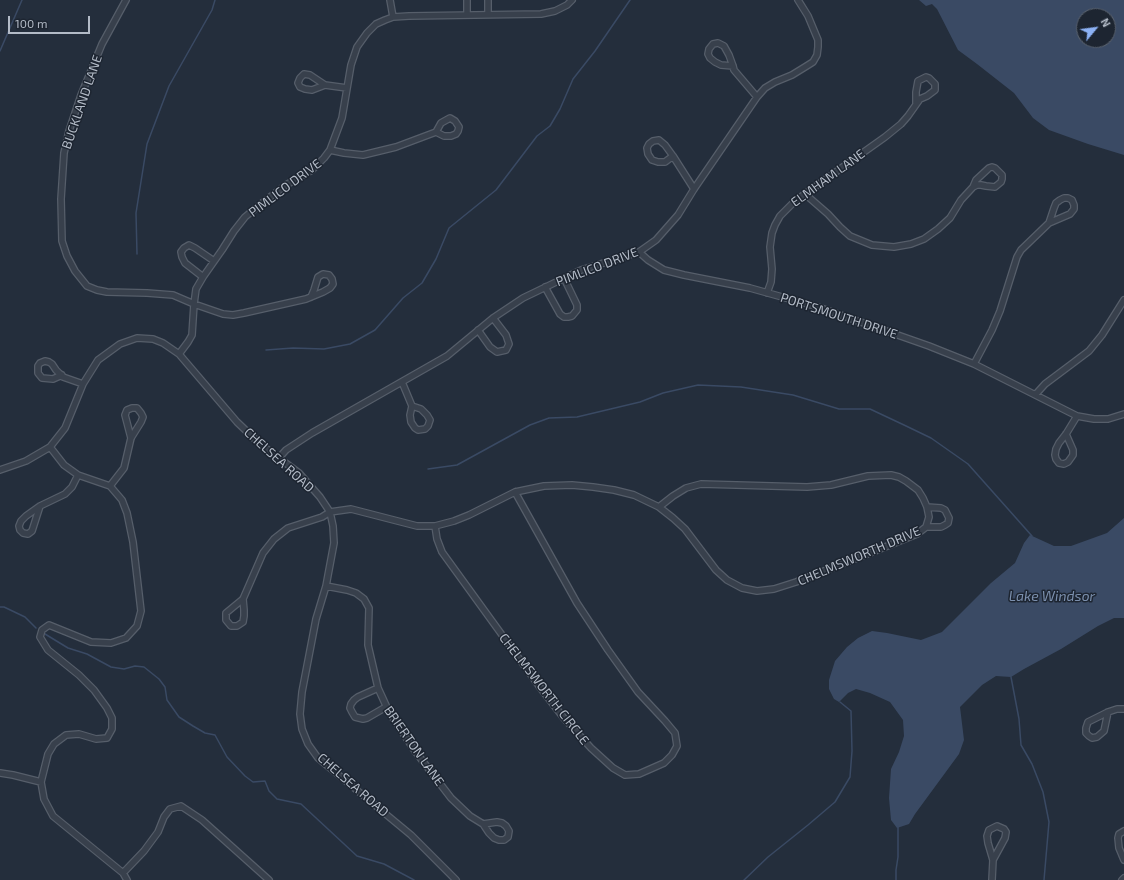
<!DOCTYPE html>
<style>
body{margin:0}
#map{position:relative;width:1124px;height:880px;overflow:hidden;background:#242e3c;font-family:"Exo 2",sans-serif}
canvas{display:block}
.north{position:absolute;left:1076px;top:8px;width:40px;height:40px;box-sizing:border-box;background:#1d2531;border:1px solid #59616d;border-radius:50%;rotate:61deg;font-size:11px;font-weight:700;line-height:16px;text-align:center;color:#b3bbc7}
.north::after{content:'';display:block;margin:auto;width:14px;height:18px;background:#8cb1f4;clip-path:polygon(50% 0,100% 100%,50% 72%,0 100%)}
.scale{position:absolute;left:8px;top:16px;width:82px;height:18px;box-sizing:border-box;border:2px solid #b3bbc7;border-top:0;padding-left:5px;font-size:12px;line-height:14px;white-space:nowrap;color:#b3bbc7;-webkit-text-stroke:3px #1d2531;paint-order:stroke}
</style>
<div id="map">
<canvas width="1124" height="880"></canvas>
<div class="north">N</div>
<div class="scale">100 m</div>
</div>
<script>
const c = document.querySelector('canvas').getContext('2d');
c.lineJoin = 'round';
function fill(path, color) {
  c.fillStyle = color;
  c.fill(path, 'evenodd');
}
function poly(rows) {
  const path = new Path2D();
  for (const r of rows) {
    path.moveTo(r[0], r[1]);
    for (let i = 2; i < r.length; i += 2) path.lineTo(r[i], r[i + 1]);
  }
  return path;
}
function trace(path, color, width, dash) {
  c.strokeStyle = color;
  c.lineWidth = width;
  c.lineCap = dash ? 'butt' : 'round';
  c.setLineDash(dash || []);
  c.stroke(path);
}
function drawText(font, color, halo, rows, align = 'center') {
  c.font = font + ' "Exo 2",sans-serif';
  c.lineWidth = 3;
  c.setLineDash([]);
  c.textBaseline = 'middle';
  c.strokeStyle = halo;
  c.fillStyle = color;
  for (const [text, x, y, turn = 0] of rows) {
    c.save();
    c.translate(x, y);
    c.rotate((+turn || 0) * Math.PI / 180);
    c.textAlign = isNaN(turn) ? turn : align;
    if (halo) c.strokeText(text, 0, 0);
    c.fillText(text, 0, 0);
    c.restore();
  }
}
fill(poly([
 [919,0,1124,0,1124,155,1088,144,1049,130,1033,118,1014,93,977,64,958,50,937,9,932,4,926,6],
 [1084,16,1108,16,1108,40,1084,40],
 [1124,518,1124,618,1114,618,1098,626,1061,649,1024,669,1011,677,996,676,982,685,960,707,964,740,959,754,915,814,909,824,897,828,891,820,889,798,891,769,899,752,904,736,903,720,890,702,870,693,856,689,848,693,839,702,834,699,829,689,829,680,835,661,847,647,858,638,872,631,887,633,921,640,942,632,991,583,1015,563,1024,543,1030,535,1054,546,1071,546,1107,533]
]), '#3a4a64');
trace(poly([
 [0,51,22,0],
 [137,254,136,213,147,144,169,86,212,10,215,0],
 [266,350,293,348,324,349,350,344,375,330,403,298,422,283,436,259,449,228,496,190,537,136,550,126,560,109,573,79,595,51,630,0],
 [428,469,457,465,530,425,549,418,577,417,640,402,663,393,698,385,741,387,793,395,839,409,870,409,904,425,931,438,968,464,1032,536],
 [0,607,4,607,25,617,36,628],
 [45,634,68,648,87,654,111,667,124,669,135,666,144,667,159,679,165,687,167,700,179,717,193,726,205,733,215,735,227,757,245,776,253,782,265,781,269,791,277,799,301,804,357,856,384,864,414,880],
 [1011,677,1019,719,1021,745,1032,764,1043,792,1049,822,1044,880],
 [744,880,768,857,808,825,835,802,850,777,852,751,851,711,840,702],
 [896,880,896,870,898,857,898,826]
]), '#3a4a64', 1.5);
const minor = poly([
 [126,0,102,44,81,95,69,131,64,153,61,199,62,241,67,256,75,271,87,286,97,290,107,292,147,293,173,295,194,304,223,314,233,315,244,313,306,299,323,292,330,288,333,284,332,279,329,275,323,274,318,277,314,290,311,297],
 [390,0,393,17],
 [467,0,467,15],
 [488,0,488,15],
 [733,66,721,65,715,62,710,58,708,54,709,49,713,44,718,43,724,46,729,55,733,66,734,70,757,97],
 [325,85,312,90,305,89,300,87,298,83,300,78,304,74,310,75,325,85,347,88],
 [330,150,344,153,363,155,396,147,436,132,444,136,451,136,456,134,458,131,459,127,455,121,450,118,441,123,436,132],
 [673,156,665,162,658,162,652,160,648,154,647,148,649,144,653,141,659,140,665,145,673,156,694,189],
 [805,194,828,214,840,227,850,236,872,245,894,247,911,244,924,239,938,229,950,218,961,200,973,187,977,185,981,185,986,186,995,187,1001,182,1002,179,1002,175,995,168,992,167,989,168,976,180,973,187],
 [639,252,648,260,664,270,684,275,750,288,818,307,929,346,974,364,1077,416,1094,419,1108,419,1124,414],
 [203,277,185,263,182,257,181,252,184,248,189,245,195,248,214,261],
 [545,287,560,314,564,317,568,317,572,316,577,310,577,305,564,278],
 [767,293,771,282,772,269,770,247,772,233,775,225,780,216,795,201,885,137,901,124,908,116,920,99,927,96,935,90,935,84,929,78,926,77,918,81,916,92,916,103],
 [478,330,490,347,497,352,506,350,509,344,506,335,493,318],
 [179,354,188,342,192,335,194,304,196,289,203,277,222,250,234,231,245,217,257,207,286,185,312,170,324,158,330,150,342,118,351,65,357,47,367,33,376,24,385,20,393,17,409,16,541,14,555,11,567,5,572,0],
 [974,364,992,330,1000,311,1017,257,1021,250,1049,223,1070,214,1074,209,1074,205,1072,200,1068,198,1064,198,1060,200,1056,203,1054,208,1049,223],
 [62,375,53,379,42,378,38,373,38,366,40,363,45,361,49,362,52,364,56,370,63,377,83,384],
 [402,382,412,406,410,415,411,422,415,428,418,430,425,429,428,426,430,420,427,415,421,409,412,406],
 [1036,394,1045,384,1089,351,1102,335,1124,300],
 [1066,434,1073,450,1073,455,1068,462,1064,464,1059,463,1056,459,1055,455,1056,449,1059,443,1066,434,1077,416],
 [50,447,64,465,78,475,110,486,122,500,127,513,133,542,141,611,137,626,126,638,111,643,91,642,49,625,42,630,40,637,48,650,79,675,94,690,107,708,112,718,112,729,107,738,96,739,79,734,66,735,54,744,48,754,41,782,44,799,53,816,123,873,127,880],
 [278,459,286,450,312,433,447,356,493,318,523,298,581,270,639,252,656,240,678,215,694,189,757,97,765,88,775,82,792,75,805,67,813,62,817,55,818,47,818,40,808,16,798,0],
 [0,470,26,461,50,447,65,428,83,384,98,360,120,344,137,338,153,339,163,343,179,354,237,422,260,444,299,473,320,497,330,512,333,526,334,543,326,586,316,619,302,692,300,714,302,729,308,744,318,758,411,835,456,880],
 [110,486,124,468,131,438,141,422,143,417,141,413,137,408,132,408,127,410,125,415,131,438],
 [40,506,32,531,28,534,23,533,20,530,19,526,21,521,26,516,40,506,65,494,72,487,78,475],
 [435,526,437,539,442,552,539,686,563,717,591,748,613,768,625,775,639,774,664,763,672,755,677,746,675,733,665,721,638,692,608,650,577,603,515,492],
 [926,527,941,527,945,525,948,523,949,518,945,510,941,508,927,507],
 [326,586,347,590,356,593,364,599,369,608,368,645,378,688,389,712,415,751,451,798,470,816,483,824,489,833,494,838,499,840,504,840,508,837,509,831,506,826,502,823,497,822,483,824],
 [243,599,244,610,244,616,243,622,237,626,231,626,226,620,226,613,243,599,263,553,274,539,288,528,322,517,330,512,351,509,417,526,435,526,454,521,469,515,515,492,544,486,572,485,593,487,614,490,634,495,659,507,673,518,685,529,716,570,727,580,742,588,757,591,774,589,796,582,875,551,917,534,926,527,929,517,927,507,923,498,918,490,906,481,899,477,891,475,868,476,831,485,807,487,701,484,686,488,673,496,659,507],
 [378,688,358,697,354,700,351,704,350,708,352,712,355,717,363,719,367,718,386,707],
 [1108,712,1104,731,1097,737,1092,738,1089,736,1086,733,1086,728,1088,722,1108,712,1117,709,1124,709],
 [0,773,13,775,41,782],
 [1124,831,1119,834,1118,838,1119,848,1124,860],
 [123,873,144,851,158,832,164,817,170,809,181,806,202,820,269,880],
 [992,880,993,860,988,843,987,836,989,830,997,826,1004,829,1006,832,1005,838,993,860],
 [1122,880,1124,878]
]);
trace(minor, '#565e6a', 8);
trace(minor, '#38404c', 5.5);
drawText('13px', '#b3bbc7', '#1d2531', [
 ["BUCKLAND LANE",82,102,-71],
 ["ELMHAM LANE",828,178,-36],
 ["PIMLICO DRIVE",285,188,-37],
 ["PIMLICO DRIVE",597,267,-21],
 ["PORTSMOUTH DRIVE",839,316,18],
 ["CHELSEA ROAD",279,460,42],
 ["CHELMSWORTH DRIVE",859,556,-23],
 ["CHELMSWORTH CIRCLE",544,689,52],
 ["BRIERTON LANE",414,746,55],
 ["CHELSEA ROAD",353,785,41]
]);
drawText('italic 14px', '#7c90ae', '#1d2531', [
 ["Lake Windsor",1052,596]
]);
</script>
